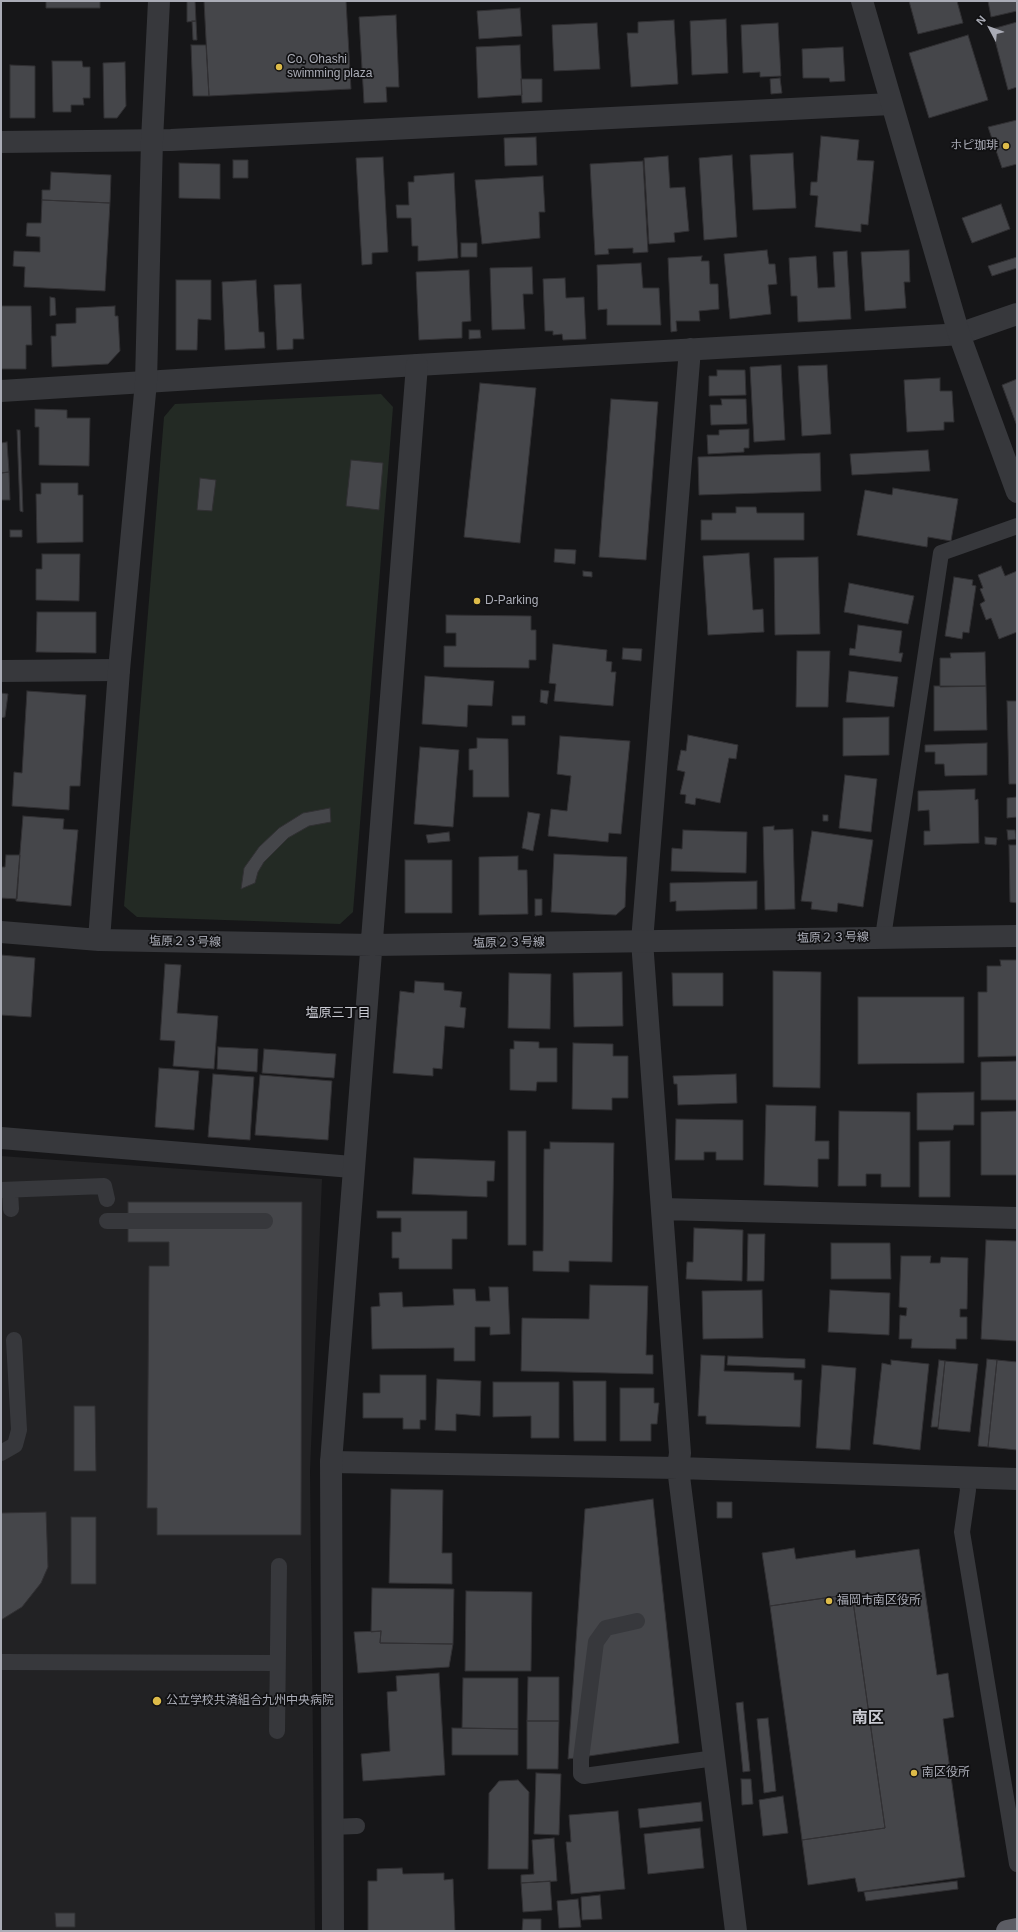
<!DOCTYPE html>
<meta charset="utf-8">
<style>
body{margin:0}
#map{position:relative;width:1018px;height:1932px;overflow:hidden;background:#161618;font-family:Arial,sans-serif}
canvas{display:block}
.frame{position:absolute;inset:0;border:2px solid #aaacb6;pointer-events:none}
.north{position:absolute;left:970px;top:8px;width:40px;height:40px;-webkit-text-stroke:3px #111113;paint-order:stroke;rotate:311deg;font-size:11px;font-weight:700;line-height:16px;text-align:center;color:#aaacb6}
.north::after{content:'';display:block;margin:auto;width:14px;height:18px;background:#aaacb6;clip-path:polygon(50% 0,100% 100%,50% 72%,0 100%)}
</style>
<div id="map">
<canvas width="1018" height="1932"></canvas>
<div class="frame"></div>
<div class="north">N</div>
</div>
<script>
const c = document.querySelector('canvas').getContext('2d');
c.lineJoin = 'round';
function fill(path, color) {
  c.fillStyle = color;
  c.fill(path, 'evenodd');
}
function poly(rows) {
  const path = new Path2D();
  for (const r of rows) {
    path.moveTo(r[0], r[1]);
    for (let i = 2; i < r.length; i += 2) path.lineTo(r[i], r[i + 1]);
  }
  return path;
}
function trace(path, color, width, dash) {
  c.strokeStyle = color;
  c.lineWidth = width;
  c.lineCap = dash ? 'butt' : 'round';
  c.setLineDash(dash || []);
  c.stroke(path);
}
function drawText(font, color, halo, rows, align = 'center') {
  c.font = font + ' Arial,"Noto Sans JP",sans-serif';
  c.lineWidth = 3.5;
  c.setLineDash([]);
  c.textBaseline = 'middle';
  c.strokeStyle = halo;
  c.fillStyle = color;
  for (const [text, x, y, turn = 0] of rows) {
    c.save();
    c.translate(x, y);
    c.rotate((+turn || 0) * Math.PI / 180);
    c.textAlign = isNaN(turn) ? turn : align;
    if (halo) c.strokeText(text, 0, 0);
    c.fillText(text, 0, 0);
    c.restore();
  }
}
fill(poly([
 [1,1156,322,1179,310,1471,315,1931,1,1931]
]), '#222224');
fill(poly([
 [381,394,393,407,353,912,340,924,137,917,124,906,164,417,175,404]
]), '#232a24');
const building = poly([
 [46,1,100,1,100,8,46,8,46,1],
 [187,1,195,1,196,21,187,22,187,1],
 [204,1,346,1,351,89,209,96,204,1],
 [909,1,957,1,963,23,918,34,909,1],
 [988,1,1017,1,1017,11,991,17,988,1],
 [520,8,522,36,479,39,477,11,520,8],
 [396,15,399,87,386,87,387,102,364,103,359,17,396,15],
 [726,19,728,73,692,75,690,21,726,19],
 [674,20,678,84,631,87,627,33,638,33,638,22,674,20],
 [192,21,196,21,197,40,193,40,192,21],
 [1017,22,1017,87,1008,90,992,29,1017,22],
 [597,23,600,69,554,71,552,25,597,23],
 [778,23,781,76,760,77,760,72,743,73,741,25,778,23],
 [968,35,988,100,929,118,909,53,968,35],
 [191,45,206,45,209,96,193,96,191,45],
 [520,45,522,95,478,98,476,47,520,45],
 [843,47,845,81,830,82,829,78,803,78,802,49,843,47],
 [52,61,82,61,83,67,90,67,90,98,83,98,84,105,71,105,71,112,53,112,52,61],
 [125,62,126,106,117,118,104,118,103,63,125,62],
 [10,65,35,66,35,118,10,118,10,65],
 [780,78,782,93,771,94,770,79,780,78],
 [521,79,542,79,542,102,522,103,521,79],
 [1017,120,1017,164,1002,168,988,127,1017,120],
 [821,136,859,140,857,160,874,161,868,225,861,224,861,232,815,227,818,196,810,195,811,182,817,182,821,136],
 [536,137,537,165,505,166,504,138,536,137],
 [793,153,796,208,753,210,750,155,793,153],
 [732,155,737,237,704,240,699,158,732,155],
 [668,156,670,188,685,187,689,231,674,233,675,242,649,244,644,158,668,156],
 [383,157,388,252,372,253,372,264,362,265,356,158,383,157],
 [233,160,248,160,248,178,233,178,233,160],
 [643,161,648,252,633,253,633,248,608,249,609,254,595,255,590,164,643,161],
 [179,163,220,164,220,199,179,198,179,163],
 [51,172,111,175,110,203,42,200,42,190,50,190,51,172],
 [454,173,458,258,418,261,418,246,412,246,411,218,397,218,396,205,409,205,408,182,414,182,414,176,454,173],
 [543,176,545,212,539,212,540,238,482,244,475,180,543,176],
 [42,200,110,203,105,291,24,287,25,267,13,266,14,251,40,252,40,237,26,236,27,223,41,223,42,200],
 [1001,204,1010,229,972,243,962,218,1001,204],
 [461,243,477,243,477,257,461,257,461,243],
 [767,250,769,264,775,264,777,284,768,285,771,314,730,319,724,254,767,250],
 [909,250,910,282,904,282,906,308,865,311,861,252,909,250],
 [847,251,851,319,798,322,797,296,791,296,789,258,816,256,818,288,835,287,833,252,847,251],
 [702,256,701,261,709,261,710,284,718,284,719,309,699,311,700,321,676,321,677,331,671,332,668,258,702,256],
 [1017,257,1017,268,992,276,988,266,1017,257],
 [641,263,643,288,659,288,661,325,607,325,607,309,598,310,597,265,641,263],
 [532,267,533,294,523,294,525,329,492,330,490,268,532,267],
 [469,270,471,321,462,322,462,338,419,340,416,272,469,270],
 [565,278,566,298,584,297,586,339,563,340,562,334,553,335,553,331,545,331,543,279,565,278],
 [176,280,211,280,211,320,198,319,197,350,176,350,176,280],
 [256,280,259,332,264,332,265,348,225,350,222,282,256,280],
 [301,284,304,339,293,339,293,349,277,350,274,285,301,284],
 [50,297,55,298,56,315,50,316,50,297],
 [1,306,31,306,32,345,26,345,26,369,1,369,1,306],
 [115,306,115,316,118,316,120,351,108,364,52,367,51,336,56,336,56,324,76,323,76,308,115,306],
 [469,330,480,330,481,338,469,339,469,330],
 [781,365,785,440,754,442,750,367,781,365],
 [827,365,831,434,802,436,798,366,827,365],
 [717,370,745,370,746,395,709,396,709,376,717,376,717,370],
 [940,378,940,391,952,391,954,422,944,422,944,430,907,432,904,380,940,378],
 [1017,379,1017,426,1002,385,1017,379],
 [480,383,536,388,520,543,464,537,480,383],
 [611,399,658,402,646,560,599,557,611,399],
 [721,399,746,399,747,424,711,425,710,405,722,405,721,399],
 [35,409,67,410,67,418,90,418,89,466,39,465,39,427,35,427,35,409],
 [749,429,749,448,744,448,744,452,708,454,707,435,719,435,719,430,749,429],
 [17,430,20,430,23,512,20,511,17,430],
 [7,442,9,472,1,473,1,443,7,442],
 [928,450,930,471,852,475,850,454,928,450],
 [820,453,821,491,699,495,698,457,820,453],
 [351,460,383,463,379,510,346,506,351,460],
 [9,472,10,500,1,500,1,473,9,472],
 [200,478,216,480,212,511,197,510,200,478],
 [41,483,78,483,78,495,83,495,83,542,37,543,36,494,41,494,41,483],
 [893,488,958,499,951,541,928,537,927,547,857,535,865,490,892,495,893,488],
 [736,507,756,507,757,513,804,513,804,540,701,540,701,520,712,520,712,513,736,513,736,507],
 [10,530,22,530,22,537,10,537,10,530],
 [555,549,576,550,575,564,554,562,555,549],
 [749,553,753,610,763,609,764,632,708,635,703,556,749,553],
 [42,554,80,554,79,601,36,600,36,569,42,569,42,554],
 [818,557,820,634,775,635,774,558,818,557],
 [1001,566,1005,576,1017,571,1017,632,999,639,991,618,986,620,980,604,985,601,980,589,983,588,978,575,1001,566],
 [583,571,592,572,592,577,583,576,583,571],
 [954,577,973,580,972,585,976,586,969,633,963,632,962,639,945,636,954,577],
 [849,583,914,596,908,624,844,612,849,583],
 [37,612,96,612,96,653,36,652,37,612],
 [446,615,531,616,531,630,536,630,536,660,529,660,529,668,444,667,444,646,456,646,456,633,446,633,446,615],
 [858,625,902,631,899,653,903,653,901,662,849,655,850,648,855,649,858,625],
 [553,644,607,650,606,661,612,662,611,672,616,672,613,706,554,701,556,684,549,683,553,644],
 [623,648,642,649,641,661,622,659,623,648],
 [797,651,830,651,828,707,796,707,797,651],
 [985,652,986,686,940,687,940,658,951,658,950,653,985,652],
 [849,671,898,677,894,707,846,702,849,671],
 [425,676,494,681,492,706,468,705,467,727,422,724,425,676],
 [934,686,986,686,987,730,934,731,934,686],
 [541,690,549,691,547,704,540,702,541,690],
 [27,691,86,695,80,786,70,786,69,810,12,806,14,772,22,773,27,691],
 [1,693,8,694,5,717,1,718,1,693],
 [1007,701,1017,701,1017,784,1009,784,1007,701],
 [512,716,525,716,525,725,512,725,512,716],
 [889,717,889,755,843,756,843,718,889,717],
 [688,735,738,745,736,759,729,758,720,803,696,798,695,805,685,803,686,795,680,794,685,772,677,770,681,750,686,751,688,735],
 [560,736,630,741,621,834,609,833,608,842,548,836,551,809,567,811,571,776,557,774,560,736],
 [477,738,508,739,509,797,473,797,473,770,469,770,469,749,477,748,477,738],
 [987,743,987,775,945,776,944,764,935,764,935,752,925,752,925,745,987,743],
 [420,747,459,750,453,827,414,824,420,747],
 [845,775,877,779,871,832,839,828,845,775],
 [975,789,975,800,978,799,979,843,924,845,924,831,930,831,929,810,918,811,918,791,975,789],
 [1017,797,1017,817,1007,818,1007,798,1017,797],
 [330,808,331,822,309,826,288,838,264,862,258,872,255,883,241,889,244,868,259,847,279,828,303,813,330,808],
 [528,812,540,814,533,851,522,848,528,812],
 [823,815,828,815,828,821,823,821,823,815],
 [23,816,64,819,63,829,78,830,71,906,16,901,23,816],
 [774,826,774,830,793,829,795,909,765,910,763,827,774,826],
 [683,830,747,832,746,873,671,871,672,848,682,849,683,830],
 [1007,830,1015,830,1016,839,1008,840,1007,830],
 [812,831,873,840,863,907,838,903,837,912,811,909,812,902,801,901,812,831],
 [449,832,450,841,428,843,426,835,449,832],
 [985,837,997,838,996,845,985,844,985,837],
 [1009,845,1017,845,1017,903,1010,902,1009,845],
 [554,854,627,857,625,907,616,915,551,912,554,854],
 [6,855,20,855,17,899,1,898,1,867,5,867,6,855],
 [518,856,518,870,527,870,528,914,479,915,479,857,518,856],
 [405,860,452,860,452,913,405,913,405,860],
 [757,881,757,909,676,911,676,901,670,902,670,883,757,881],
 [535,899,542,899,542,915,535,916,535,899],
 [1,955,35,958,31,1017,1,1015,1,955],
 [1000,960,1017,960,1017,1056,978,1057,978,992,987,992,987,966,1001,966,1000,960],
 [165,964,181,965,177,1013,218,1016,214,1069,173,1066,175,1041,160,1040,165,964],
 [773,971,821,972,820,1088,773,1087,773,971],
 [622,972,623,1026,574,1027,573,973,622,972],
 [509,973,551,974,550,1029,508,1028,509,973],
 [672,973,723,973,723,1006,673,1006,672,973],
 [415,981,444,983,444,990,462,992,460,1007,466,1008,464,1028,445,1026,442,1069,433,1068,433,1076,393,1073,400,991,414,993,415,981],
 [858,997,964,997,964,1063,858,1064,858,997],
 [514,1041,539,1042,539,1048,557,1048,557,1082,537,1082,536,1091,510,1090,510,1049,514,1049,514,1041],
 [573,1043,613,1044,613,1056,628,1056,628,1098,612,1098,612,1110,572,1109,573,1043],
 [218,1047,258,1049,257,1072,217,1069,218,1047],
 [264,1049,336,1054,334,1078,262,1073,264,1049],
 [1017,1061,1017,1100,981,1100,981,1062,1017,1061],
 [159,1068,199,1071,194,1130,155,1127,159,1068],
 [213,1074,254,1077,250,1140,208,1137,213,1074],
 [736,1074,737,1103,678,1105,677,1084,674,1084,673,1076,736,1074],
 [260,1075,332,1081,328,1140,255,1135,260,1075],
 [974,1092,974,1125,954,1125,953,1130,917,1130,917,1093,974,1092],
 [766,1105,816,1106,815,1141,829,1141,829,1159,818,1159,818,1187,764,1185,766,1105],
 [839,1111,910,1112,910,1187,881,1187,881,1174,866,1174,866,1186,838,1186,839,1111],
 [1017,1111,1017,1175,981,1175,981,1112,1017,1111],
 [676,1119,743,1120,743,1160,716,1160,716,1152,704,1152,704,1160,675,1160,676,1119],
 [508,1131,526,1131,526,1245,508,1245,508,1131],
 [950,1141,950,1197,919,1197,919,1142,950,1141],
 [550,1142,614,1143,612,1262,569,1261,569,1272,533,1271,533,1251,543,1251,544,1149,550,1149,550,1142],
 [414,1158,495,1161,494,1181,487,1181,487,1197,412,1194,414,1158],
 [128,1202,302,1202,301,1535,157,1535,157,1508,147,1508,149,1266,169,1266,169,1242,128,1242,128,1202],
 [377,1211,467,1211,467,1239,452,1239,452,1269,399,1269,399,1258,392,1258,392,1232,401,1232,401,1218,377,1218,377,1211],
 [694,1228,743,1230,742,1281,686,1279,687,1262,693,1262,694,1228],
 [748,1234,765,1234,764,1281,747,1281,748,1234],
 [986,1240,1017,1241,1017,1341,981,1339,986,1240],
 [831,1243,890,1243,891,1279,831,1279,831,1243],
 [901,1256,931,1256,930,1263,940,1263,941,1257,968,1258,967,1309,960,1309,960,1317,967,1317,967,1339,956,1339,956,1349,911,1348,912,1339,899,1339,900,1315,906,1316,907,1308,899,1307,901,1256],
 [590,1285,648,1286,646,1355,653,1355,653,1374,521,1371,522,1318,589,1319,590,1285],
 [489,1287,508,1287,510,1334,490,1335,490,1327,475,1327,475,1361,454,1361,454,1348,372,1349,371,1307,380,1306,379,1293,402,1292,403,1307,454,1305,453,1289,475,1289,476,1301,490,1301,489,1287],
 [762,1290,763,1338,703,1339,702,1291,762,1290],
 [830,1290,890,1293,889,1335,828,1332,830,1290],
 [701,1355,725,1356,724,1371,794,1373,794,1380,802,1380,800,1427,706,1424,706,1416,698,1416,701,1355],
 [728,1356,805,1359,805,1368,727,1365,728,1356],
 [987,1359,997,1360,988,1447,978,1446,987,1359],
 [891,1360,929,1364,920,1450,873,1444,882,1363,891,1365,891,1360],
 [939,1360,945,1361,938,1427,931,1427,939,1360],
 [997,1360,1017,1362,1017,1450,988,1447,997,1360],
 [945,1361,978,1364,970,1432,938,1429,945,1361],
 [822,1365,856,1368,850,1450,816,1448,822,1365],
 [380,1375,426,1375,426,1420,420,1420,420,1429,403,1429,403,1418,363,1418,363,1393,380,1393,380,1375],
 [437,1379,481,1381,480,1416,456,1414,456,1431,435,1430,437,1379],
 [573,1381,606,1381,606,1441,574,1441,573,1381],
 [493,1382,559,1382,559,1438,531,1438,531,1416,493,1417,493,1382],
 [620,1388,654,1388,654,1403,659,1403,657,1424,651,1424,651,1441,620,1441,620,1388],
 [74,1406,95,1406,96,1471,74,1471,74,1406],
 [391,1489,443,1490,442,1553,452,1553,452,1584,389,1583,391,1489],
 [653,1499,679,1743,568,1759,585,1509,653,1499],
 [717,1502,732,1502,732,1518,717,1518,717,1502],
 [46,1512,48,1567,41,1583,22,1607,1,1620,1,1513,46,1512],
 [71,1517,96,1517,96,1584,71,1584,71,1517],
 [794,1548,796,1559,855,1550,856,1558,919,1549,937,1675,948,1673,954,1717,943,1719,965,1877,858,1892,855,1878,808,1885,802,1840,885,1828,852,1594,770,1606,762,1553,794,1548],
 [372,1588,454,1589,453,1644,380,1643,381,1631,371,1632,372,1588],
 [466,1591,532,1592,531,1671,465,1671,466,1591],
 [852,1594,885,1828,802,1840,770,1606,852,1594],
 [381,1631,380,1643,453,1644,449,1667,358,1673,354,1632,381,1631],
 [439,1673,445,1775,363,1781,361,1754,390,1751,387,1692,397,1691,396,1676,439,1673],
 [528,1677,559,1677,559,1721,527,1721,528,1677],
 [463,1678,518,1678,518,1729,462,1728,463,1678],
 [743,1702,750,1771,743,1772,736,1703,743,1702],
 [768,1718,776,1791,764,1793,757,1719,768,1718],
 [527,1721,559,1721,558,1769,527,1769,527,1721],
 [452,1728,518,1729,518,1755,452,1755,452,1728],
 [536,1773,561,1774,559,1835,534,1834,536,1773],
 [741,1779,751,1779,753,1804,742,1805,741,1779],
 [518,1780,529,1792,528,1869,488,1869,489,1793,499,1781,518,1780],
 [783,1796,788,1833,763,1836,759,1800,783,1796],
 [701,1802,703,1821,640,1828,638,1809,701,1802],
 [618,1811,625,1889,571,1894,566,1842,571,1842,569,1815,618,1811],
 [700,1828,704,1868,648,1874,644,1834,700,1828],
 [554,1838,557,1881,521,1883,521,1875,534,1874,532,1840,554,1838],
 [402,1868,403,1874,444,1873,444,1880,453,1879,455,1931,368,1931,368,1881,377,1881,377,1869,402,1868],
 [550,1881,552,1910,523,1912,521,1883,550,1881],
 [957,1881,958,1889,866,1901,864,1892,957,1881],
 [600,1895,602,1919,582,1920,581,1897,600,1895],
 [578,1899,581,1927,559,1928,557,1901,578,1899],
 [55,1913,75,1913,75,1927,56,1927,55,1913],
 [523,1919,541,1919,541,1931,522,1931,523,1919]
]);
fill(building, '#45464a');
trace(building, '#313033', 1);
trace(poly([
 [883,937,941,553,1017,526],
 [1,1190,104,1186,107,1199],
 [10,1190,11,1209],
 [107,1221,265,1221],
 [1,1453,15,1445,19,1430,14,1340],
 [966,1478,968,1490,962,1532,1017,1864],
 [637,1621,606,1628,596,1642,581,1759,581,1774,584,1776,715,1758],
 [1,1662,277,1663],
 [277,1731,279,1566],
 [332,1827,357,1826]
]), '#37383c', 16);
trace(poly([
 [1,142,171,140,891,104],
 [690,349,642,941,680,1453,678,1468,736,1931],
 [1,391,417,365,946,335,959,334,1017,314],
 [1,671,119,670],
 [1,1138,352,1167],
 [662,1209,1017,1218],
 [331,1462,678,1468,1017,1479]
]), '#37383c', 22);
trace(poly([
 [862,1,959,334,1017,492],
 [1,932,99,940,372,945,1017,936],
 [99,940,119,670,146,382,152,140,159,1],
 [333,1931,331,1462,417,365]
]), '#37383c', 22);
trace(poly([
 [1007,1931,1017,1929]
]), '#5c5d64', 22);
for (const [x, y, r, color] of [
 [279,67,4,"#ddbb49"],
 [1006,146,4,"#ddbb49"],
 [477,601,4,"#ddbb49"],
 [829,1601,4,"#ddbb49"],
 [157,1701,5,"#ddbb49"],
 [914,1773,4,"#ddbb49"]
]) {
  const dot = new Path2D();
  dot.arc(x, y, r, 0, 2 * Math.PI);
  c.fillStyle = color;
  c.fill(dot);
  trace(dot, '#111113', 1.5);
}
drawText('12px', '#aaacb6', '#111113', [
 ["Co. Ohashi",287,60],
 ["swimming plaza",287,74],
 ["ホピ珈琲",998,146,"right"],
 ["D-Parking",485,601],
 ["福岡市南区役所",837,1601],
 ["公立学校共済組合九州中央病院",166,1701],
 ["南区役所",922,1773]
], 'left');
drawText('12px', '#aaacb6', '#111113', [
 ["塩原２３号線",833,938,-1],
 ["塩原２３号線",185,942,1],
 ["塩原２３号線",509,943,-1]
]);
drawText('13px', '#cacbd3', '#111113', [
 ["塩原三丁目",338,1013]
]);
drawText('bold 16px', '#cacbd3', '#111113', [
 ["南区",868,1719]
]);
</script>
